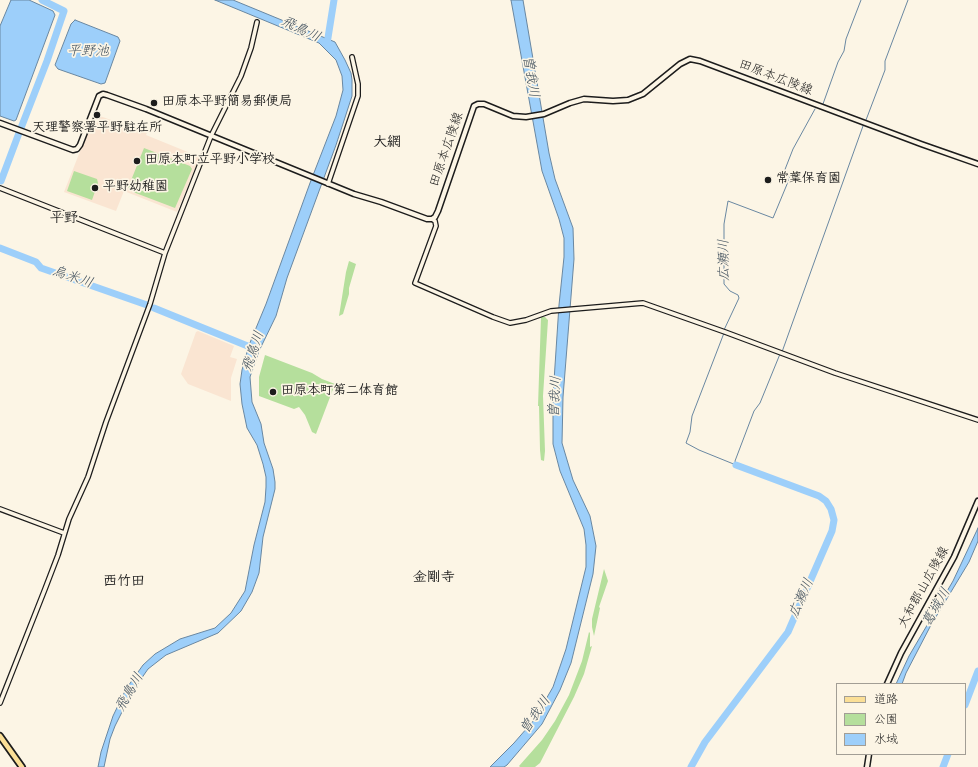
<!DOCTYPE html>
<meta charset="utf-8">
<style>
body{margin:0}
#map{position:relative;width:978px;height:767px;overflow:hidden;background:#fcf5e5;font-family:Dekko,"Klee One",sans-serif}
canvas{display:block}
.legend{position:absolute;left:836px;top:683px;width:130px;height:72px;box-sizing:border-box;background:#fcf5e5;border:1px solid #a29e95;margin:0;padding:5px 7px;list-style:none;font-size:12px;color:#1c1c1c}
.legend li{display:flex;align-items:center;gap:8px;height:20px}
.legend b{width:20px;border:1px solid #a29e95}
</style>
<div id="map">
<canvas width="978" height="767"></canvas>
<ul class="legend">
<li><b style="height:5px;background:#fbdf96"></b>道路</li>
<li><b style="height:11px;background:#b5df9c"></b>公園</li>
<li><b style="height:11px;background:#9dcffa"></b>水域</li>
</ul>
</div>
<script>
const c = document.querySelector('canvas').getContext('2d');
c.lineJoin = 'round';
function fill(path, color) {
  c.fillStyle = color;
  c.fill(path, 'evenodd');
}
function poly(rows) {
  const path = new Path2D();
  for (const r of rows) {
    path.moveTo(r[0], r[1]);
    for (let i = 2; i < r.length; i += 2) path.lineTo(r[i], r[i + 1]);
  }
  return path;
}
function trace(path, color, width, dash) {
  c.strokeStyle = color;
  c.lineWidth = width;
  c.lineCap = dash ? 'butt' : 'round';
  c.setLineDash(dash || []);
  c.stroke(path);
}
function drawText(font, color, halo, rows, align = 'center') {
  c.font = font + ' Dekko,"Klee One",sans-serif';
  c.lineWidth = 3.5;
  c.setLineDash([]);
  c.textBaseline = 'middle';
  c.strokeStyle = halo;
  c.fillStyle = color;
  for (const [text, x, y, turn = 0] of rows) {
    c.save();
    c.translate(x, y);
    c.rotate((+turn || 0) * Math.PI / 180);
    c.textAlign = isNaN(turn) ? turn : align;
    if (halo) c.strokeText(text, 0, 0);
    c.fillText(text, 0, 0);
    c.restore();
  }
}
fill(poly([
 [100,116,147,133,146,135,200,157,177,212,124,191,116,211,64,192,92,121,97,123],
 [198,331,234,346,230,357,237,359,231,378,231,401,188,384,181,374,196,332]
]), '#fae5d2');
fill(poly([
 [144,148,190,166,192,169,175,208,133,192,133,190,128,188],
 [74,171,97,179,98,183,92,200,67,191],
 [349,261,356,264,349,288,349,294,343,314,339,316,346,272],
 [541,317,545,317,548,320,543,396,545,451,544,461,541,460,540,450,539,406,538,406],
 [265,355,312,373,322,379,335,384,316,434,312,432,305,415,299,407,294,409,259,396,259,377],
 [604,569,608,581,599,607,600,608,594,636,592,627,592,619],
 [589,632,590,633,590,647,592,646,584,674,574,697,540,763,535,767,520,767,519,766,542,740,555,721,569,695,582,661]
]), '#b5df9c');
const water = poly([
 [11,0,29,0,53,11,55,15,16,120,14,121,0,116,0,26,11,0],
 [215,0,233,0,335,42,345,60,351,73,352,80,352,96,336,145,287,278,276,316,259,351,250,377,252,402,261,424,264,443,273,469,275,482,275,489,263,537,259,573,252,592,241,611,218,633,166,655,148,669,132,692,115,726,110,739,104,767,98,767,101,752,113,716,126,689,143,665,155,654,180,639,215,628,231,613,245,591,254,545,265,502,266,487,266,477,263,464,257,445,247,428,242,404,240,384,242,370,249,345,266,304,310,183,336,116,343,90,342,76,336,60,319,43,215,0],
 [511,0,523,0,549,153,555,179,573,228,574,259,563,397,562,443,573,480,590,516,596,546,593,574,571,663,560,690,542,724,507,765,504,767,490,767,514,743,534,720,553,687,566,649,586,567,586,545,584,529,560,471,553,444,553,396,559,305,564,257,564,238,559,219,542,171,511,0],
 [75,20,118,37,120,41,105,83,101,84,58,69,55,65,71,24,75,20],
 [978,528,978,541,969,562,931,625,906,673,902,684,896,684,909,656,953,581,978,528]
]);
fill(water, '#9dcffa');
trace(water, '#6987a1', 1);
trace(poly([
 [823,104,838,62,844,51,846,39,861,0],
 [866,120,885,70,885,61,908,0],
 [724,330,739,298,738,295,730,291,724,284,724,224,728,201,773,218,790,177,784,172,793,149,815,109],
 [724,333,692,416,690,432,686,443,699,450,736,465,735,461,754,411,760,403,780,354],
 [782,352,863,126]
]), '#6987a1', 1);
trace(poly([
 [327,44,334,0],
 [21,128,47,61,64,11,42,0],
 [1,181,19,133],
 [0,248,36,262,41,268,147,305],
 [154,308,255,349],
 [965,705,978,671],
 [691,767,705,742,788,632,832,531,834,520,831,509,826,501,819,496,736,465],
 [943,767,948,754]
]), '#9dcffa', 7);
const tertiary = poly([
 [328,184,358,96,358,84,352,57],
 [0,188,165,253],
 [432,219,435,221,436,226,415,283,493,317,510,323,526,320,551,311,643,303,725,332,835,373,978,420],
 [0,509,64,533],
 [0,703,45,589,58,555,69,519,88,477,106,422,150,304,165,253,211,136,241,76,251,48,257,22]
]);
const secondary = poly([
 [0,123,73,150,77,149,80,145,99,96,103,94,107,95,146,109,354,194,381,202,427,219,432,219,435,217,438,211,474,106,478,104,484,104,513,116,526,117,544,114,570,103,584,99,613,101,628,100,643,94,680,64,690,59,700,61,921,144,978,164],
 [887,684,901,653,954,557,978,501],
 [867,767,869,754]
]);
const primary = poly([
 [0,736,22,767]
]);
trace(tertiary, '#1c1c1c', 6);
trace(secondary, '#1c1c1c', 7);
trace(primary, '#1c1c1c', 8);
trace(tertiary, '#fcf5e5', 3.5);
trace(secondary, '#fcf5e5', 4);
trace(primary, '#fbdf96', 4.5);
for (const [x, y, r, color] of [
 [154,103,4,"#1c1c1c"],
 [97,115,4,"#1c1c1c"],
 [137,161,4,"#1c1c1c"],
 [768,180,4,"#1c1c1c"],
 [95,188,4,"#1c1c1c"],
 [273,392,4,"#1c1c1c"]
]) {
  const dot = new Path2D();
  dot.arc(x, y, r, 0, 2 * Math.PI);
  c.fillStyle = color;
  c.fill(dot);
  trace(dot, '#fcf5e5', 1.5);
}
drawText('13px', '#1c1c1c', '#fcf5e5', [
 ["田原本広陵線",775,79,21],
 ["田原本広陵線",448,150,-71],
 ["大和郡山広陵線",925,588,-61]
]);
drawText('bold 13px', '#1c1c1c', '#fcf5e5', [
 ["田原本平野簡易郵便局",162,103],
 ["天理警察署平野駐在所",97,129,"center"],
 ["田原本町立平野小学校",145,161],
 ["常葉保育園",776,180],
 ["平野幼稚園",103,188],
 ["田原本町第二体育館",281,392]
], 'left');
drawText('italic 14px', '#43525f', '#fcf5e5', [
 ["飛鳥川",300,31,25],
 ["平野池",88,53],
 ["曽我川",529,77,81],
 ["広瀬川",726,260,-91],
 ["烏米川",72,279,19],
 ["飛鳥川",255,352,-71],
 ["曽我川",557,397,-87],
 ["広瀬川",803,599,-66],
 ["葛城川",938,608,-60],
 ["飛鳥川",131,693,-60],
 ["曽我川",537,716,-55]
]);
drawText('bold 14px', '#1c1c1c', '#fcf5e5', [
 ["大網",387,144],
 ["平野",64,220],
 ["金剛寺",434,579],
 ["西竹田",124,583]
]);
</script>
